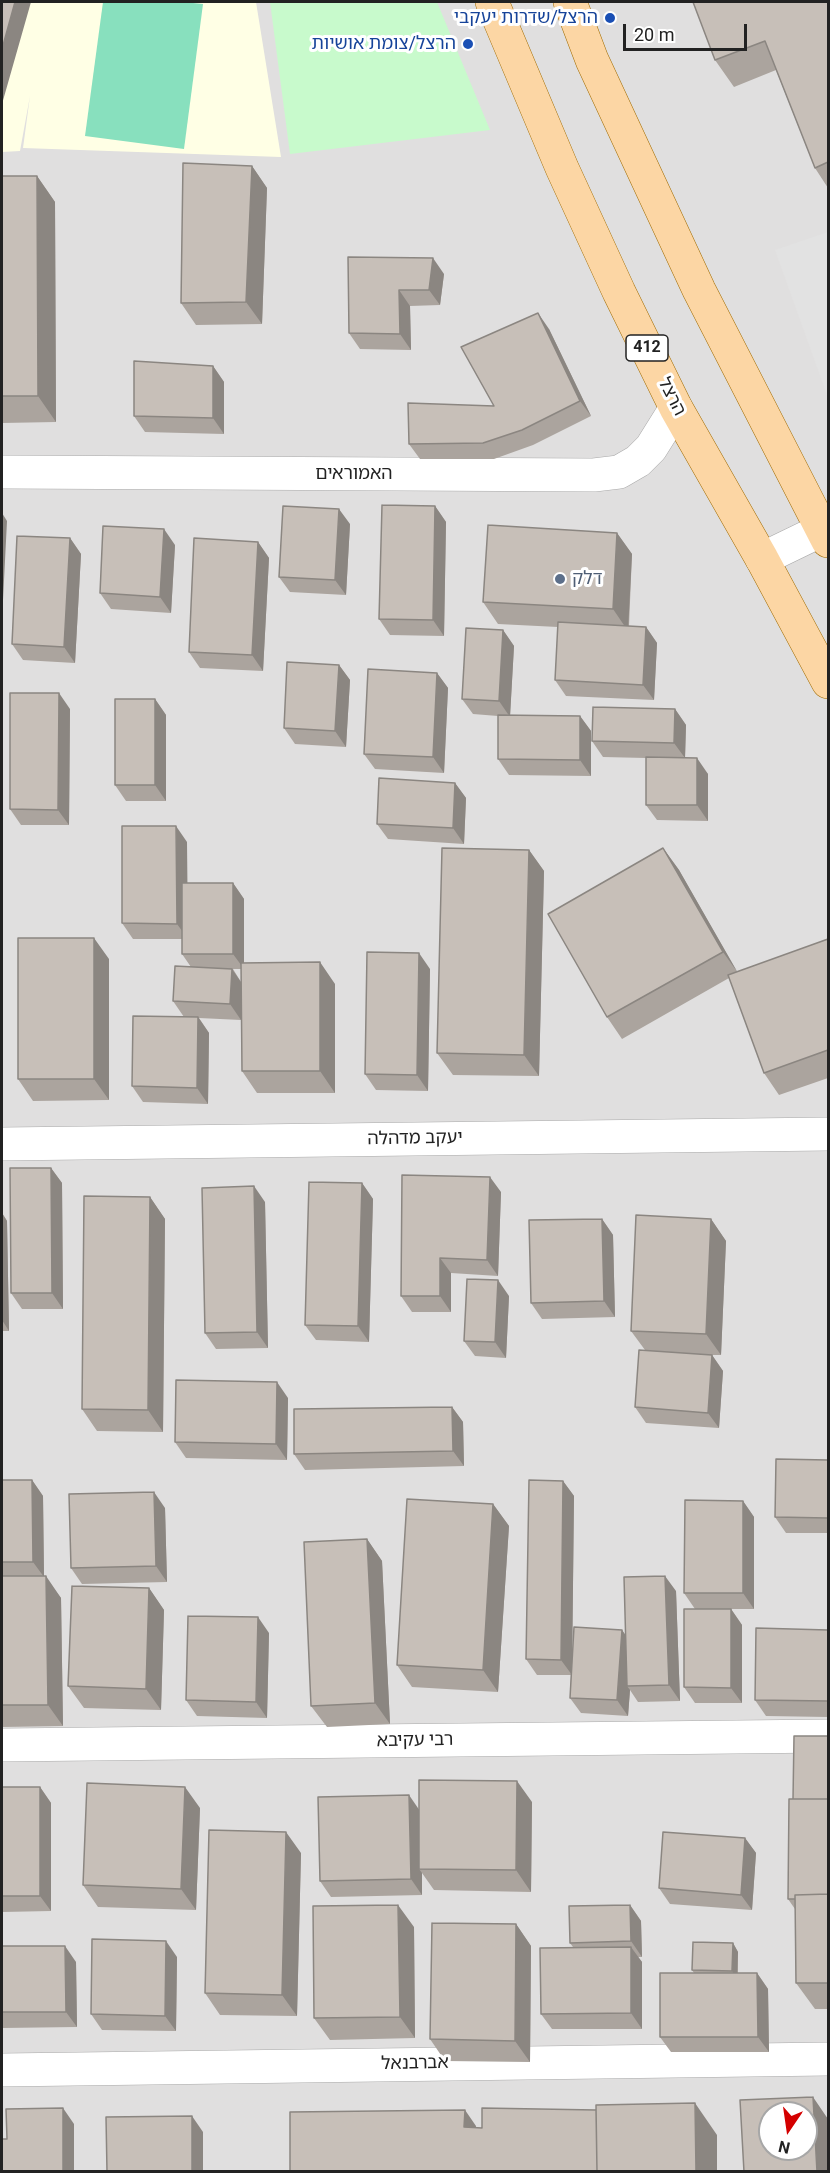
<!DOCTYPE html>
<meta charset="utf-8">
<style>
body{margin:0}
#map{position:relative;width:830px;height:2173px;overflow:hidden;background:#f2efe9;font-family:Roboto,sans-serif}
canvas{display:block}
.frame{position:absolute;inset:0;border:3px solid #222;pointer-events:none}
.north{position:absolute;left:758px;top:2101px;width:60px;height:60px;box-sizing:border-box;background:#fff;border:2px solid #a7a7a7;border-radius:50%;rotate:193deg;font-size:16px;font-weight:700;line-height:24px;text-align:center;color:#222}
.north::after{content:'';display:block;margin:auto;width:21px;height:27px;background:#d40000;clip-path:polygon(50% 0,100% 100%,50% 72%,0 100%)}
.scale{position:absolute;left:623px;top:24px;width:124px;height:27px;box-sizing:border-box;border:3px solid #222;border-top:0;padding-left:8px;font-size:18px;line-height:21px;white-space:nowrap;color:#222;-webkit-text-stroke:4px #fff;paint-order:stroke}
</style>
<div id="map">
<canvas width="830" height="2173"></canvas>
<div class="frame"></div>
<div class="north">N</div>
<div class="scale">20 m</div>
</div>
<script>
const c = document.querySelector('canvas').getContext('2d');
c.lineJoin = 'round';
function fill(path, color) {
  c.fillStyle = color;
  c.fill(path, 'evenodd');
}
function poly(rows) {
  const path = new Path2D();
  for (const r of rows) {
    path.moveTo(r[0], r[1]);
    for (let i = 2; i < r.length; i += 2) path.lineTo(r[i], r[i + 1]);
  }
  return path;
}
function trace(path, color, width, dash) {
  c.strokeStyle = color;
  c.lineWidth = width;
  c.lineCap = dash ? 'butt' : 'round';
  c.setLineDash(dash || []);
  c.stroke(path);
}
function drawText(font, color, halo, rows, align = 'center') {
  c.font = font + ' Roboto,"Noto Sans Hebrew",sans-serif';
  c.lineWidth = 6;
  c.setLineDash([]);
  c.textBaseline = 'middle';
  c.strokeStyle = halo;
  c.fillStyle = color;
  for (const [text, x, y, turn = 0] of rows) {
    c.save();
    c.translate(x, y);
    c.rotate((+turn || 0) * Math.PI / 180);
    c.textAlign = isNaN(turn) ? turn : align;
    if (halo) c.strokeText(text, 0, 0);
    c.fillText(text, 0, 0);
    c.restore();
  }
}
fill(poly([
 [2,2,828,2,828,2171,2,2172],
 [770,2113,806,2113,806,2149,770,2149]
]), '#e0dfdf');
fill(poly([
 [2,2,256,2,281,157,23,148,30,96,20,151,2,152]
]), '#ffffe5');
fill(poly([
 [270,2,437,2,490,130,290,154]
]), '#c8facc');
fill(poly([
 [103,2,183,2,203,4,184,149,85,136]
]), '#88e0be');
fill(poly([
 [828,232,828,394,827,395,775,250]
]), '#e2e2e2');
const minor = poly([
 [2,472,594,475,619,472,638,461,651,448,676,408],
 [762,559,828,527],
 [2,1144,828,1134],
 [2,1745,828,1736],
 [2,2070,828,2059]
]);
const primary = poly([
 [492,2,562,168,619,292,676,408,762,559,828,682],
 [570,2,592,60,699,290,828,541]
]);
trace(minor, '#a9a9a9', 34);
trace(primary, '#a06b00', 34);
trace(minor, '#fff', 33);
trace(primary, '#fcd6a4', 33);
fill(poly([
 [828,2,828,188,815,168,776,70,734,87,715,60],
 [252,166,267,188,262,324,196,325,181,303],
 [2,176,37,176,55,202,56,422,2,423],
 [348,257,444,274,440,305,410,306,411,350,360,349,349,333],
 [549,329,591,416,533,445,494,459,420,459,409,444,494,406],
 [213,366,224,382,224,434,145,432,134,416],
 [435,506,446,522,444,636,390,635,379,619],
 [350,524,346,595,290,592,279,577],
 [617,533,632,554,629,626,646,627,657,643,654,700,566,696,555,680,558,627,498,624,483,602],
 [70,538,81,554,75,663,23,660,12,644],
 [258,542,269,558,263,671,200,668,189,652],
 [175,545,171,613,111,609,100,593],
 [503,630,514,646,510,715,580,716,591,731,591,776,509,775,498,759,498,716,473,714,462,699],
 [339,665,350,680,346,747,295,744,284,728],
 [437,673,448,688,444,773,375,769,364,754],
 [155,699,166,715,166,801,126,801,115,785],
 [70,709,69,825,21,825,10,809],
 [675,709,686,725,685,758,708,774,708,821,657,820,646,805,646,758,603,757,592,741],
 [455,783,466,798,464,844,388,839,377,824],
 [187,842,187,883,233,883,244,899,244,963,335,984,335,1093,257,1093,242,1071,241,1020,199,1018,209,1033,208,1104,143,1102,132,1086,184,1017,173,1001,191,967,182,954,182,939,133,939,122,923],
 [233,969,241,969,241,982],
 [663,848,679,870,737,972,828,939,828,1078,779,1095,764,1073,729,978,622,1039,607,1017],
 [529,850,544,871,539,1076,453,1075,437,1053],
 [109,959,109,1100,33,1101,18,1079],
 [430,969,428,1091,376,1090,365,1074],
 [51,1168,62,1183,63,1309,22,1309,11,1293],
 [362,1183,373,1199,369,1342,316,1340,305,1325],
 [501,1192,498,1276,451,1273,451,1312,412,1312,401,1296],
 [150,1197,165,1219,163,1432,97,1431,82,1409],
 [265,1202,268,1348,216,1349,205,1333],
 [2,1213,7,1221,9,1331,2,1331],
 [602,1219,613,1235,615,1317,542,1319,531,1303],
 [711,1219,726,1241,721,1355,712,1355,723,1371,719,1428,646,1423,635,1407,645,1350,631,1331],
 [509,1296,506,1358,475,1356,464,1341],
 [288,1398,287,1460,186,1458,175,1442],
 [452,1407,463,1422,464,1466,305,1470,294,1454],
 [828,1460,828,1533,786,1533,775,1517],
 [2,1480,32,1480,43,1496,44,1576,61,1598,63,1726,2,1727],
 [563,1481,574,1496,572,1667,622,1630,626,1636,676,1591,680,1701,638,1702,630,1690,628,1716,581,1713,570,1698,571,1675,537,1675,526,1659],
 [743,1501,754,1517,754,1609,695,1609,684,1593],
 [493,1504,509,1526,498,1692,412,1687,397,1665],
 [165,1508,167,1582,82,1584,71,1568],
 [367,1539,382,1561,390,1724,327,1727,311,1706],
 [149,1588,164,1610,161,1710,84,1708,68,1686],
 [731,1609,742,1625,742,1703,695,1703,684,1687],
 [828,1630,828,1717,766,1716,755,1700],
 [269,1633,267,1718,197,1716,186,1700],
 [828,1736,828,2009,815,2009,796,1983,795,1909,788,1899,793,1799],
 [2,1787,40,1787,51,1803,51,1911,2,1912],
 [532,1802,531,1892,434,1890,422,1873,422,1895,331,1897,320,1881,419,1810],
 [200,1808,196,1910,98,1907,83,1885],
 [745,1838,756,1853,752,1910,670,1904,659,1888],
 [301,1853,297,2016,220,2015,205,1993],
 [630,1905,641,1921,642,1957,638,1957,642,1962,642,2029,552,2029,541,2014,573,1947,570,1943],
 [516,1924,531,1946,530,2062,445,2061,430,2039],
 [414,1927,415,2038,330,2040,314,2018],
 [733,1943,738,1952,738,1973,757,1973,768,1989,769,2052,671,2052,660,2037,694,1973,692,1970],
 [2,1946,76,1962,77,2027,2,2028],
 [177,1957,176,2031,102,2030,91,2014]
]), '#aba49e');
fill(poly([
 [15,2,31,2,2,104,2,49],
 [252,166,267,188,262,324,246,302],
 [37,176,55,202,56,422,38,396],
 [433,258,444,274,440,305,429,290],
 [399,290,410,306,411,350,400,334],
 [538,313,549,329,591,416,580,401],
 [213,366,224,382,224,434,213,418],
 [435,506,446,522,444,636,433,620],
 [339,509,350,524,346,595,335,580],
 [2,513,7,521,2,620],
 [164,529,175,545,171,613,160,597],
 [617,533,632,554,628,631,613,609],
 [70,538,81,554,75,663,64,647],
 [258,542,269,558,263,671,252,655],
 [646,627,657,643,654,700,643,685],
 [503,630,514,646,510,717,499,701],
 [339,665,350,680,346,747,335,731],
 [437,673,448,688,444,773,433,757],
 [59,693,70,709,69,825,58,810],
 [155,699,166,715,166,801,155,785],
 [675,709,686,725,685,758,674,743],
 [580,716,591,731,591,776,580,760],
 [697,758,708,774,708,821,697,805],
 [455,783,466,798,464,844,453,828],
 [176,826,187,842,188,939,177,924],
 [663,848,679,870,738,973,723,952],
 [529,850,544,871,539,1076,524,1055],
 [233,883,244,899,244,969,233,954],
 [94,938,109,959,109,1100,94,1079],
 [419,953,430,969,428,1091,417,1075],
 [320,962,335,984,335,1093,320,1071],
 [232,969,243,985,241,1020,230,1004],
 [198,1017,209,1033,208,1104,197,1088],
 [51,1168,62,1183,63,1309,52,1293],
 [490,1177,501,1192,498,1276,487,1260],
 [362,1183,373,1199,369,1342,358,1326],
 [254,1186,265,1202,268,1348,257,1332],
 [150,1197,165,1219,163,1432,148,1410],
 [2,1213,7,1221,9,1331,2,1320],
 [602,1219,613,1235,615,1317,604,1301],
 [711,1219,726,1241,721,1355,706,1334],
 [440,1258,451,1273,451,1312,440,1296],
 [498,1280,509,1296,506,1358,495,1342],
 [712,1355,723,1371,719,1428,708,1413],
 [277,1382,288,1398,287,1460,276,1444],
 [452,1407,463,1422,464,1466,453,1451],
 [32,1480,43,1496,44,1577,33,1562],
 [563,1481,574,1496,572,1675,561,1660],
 [154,1492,165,1508,167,1582,156,1566],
 [743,1501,754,1517,754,1609,743,1593],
 [493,1504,509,1526,498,1692,483,1670],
 [367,1539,382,1561,390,1724,375,1703],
 [46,1576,61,1598,63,1726,48,1705],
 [665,1576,676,1591,680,1701,669,1685],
 [149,1588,164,1610,161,1710,146,1689],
 [731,1609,742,1625,742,1703,731,1688],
 [258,1617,269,1633,267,1718,256,1702],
 [622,1630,633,1646,627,1686,630,1690,628,1716,617,1700],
 [517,1781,532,1802,531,1892,516,1870],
 [40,1787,51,1803,51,1911,40,1896],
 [185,1787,200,1808,196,1910,181,1889],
 [409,1795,420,1811,419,1869,422,1873,422,1895,411,1879],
 [286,1832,301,1853,297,2016,282,1995],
 [745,1838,756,1853,752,1910,741,1895],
 [398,1905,414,1927,415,2038,400,2017],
 [630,1905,641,1921,642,1957,631,1941],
 [516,1924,531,1946,530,2062,515,2041],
 [166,1941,177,1957,176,2031,165,2016],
 [733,1943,738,1952,737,1980,732,1971],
 [65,1946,76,1962,77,2027,66,2012],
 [631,1947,642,1962,642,2029,631,2013],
 [757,1973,768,1989,769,2052,758,2037],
 [813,2097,828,2119,828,2172,817,2172],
 [695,2103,717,2135,717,2172,696,2172],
 [63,2108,74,2124,74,2172,63,2172],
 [465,2110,476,2126,475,2143,464,2127],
 [192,2116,203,2132,203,2172,192,2172]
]), '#8b8681');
const building = poly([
 [2,2,15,2,2,49,2,2],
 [693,2,828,2,828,162,815,168,765,41,715,60,693,2],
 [183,163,252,166,246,302,181,303,183,163],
 [2,176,37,176,38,396,2,396,2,176],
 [348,257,433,258,429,290,399,290,400,334,349,333,348,257],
 [538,313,580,401,522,430,483,443,409,444,408,403,494,406,461,347,538,313],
 [134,361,213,366,213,418,134,416,134,361],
 [382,505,435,506,433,620,379,619,382,505],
 [283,506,339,509,335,580,279,577,283,506],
 [488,525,617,533,613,609,483,602,488,525],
 [103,526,164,529,160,597,100,593,103,526],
 [17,536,70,538,64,647,12,644,17,536],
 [194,538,258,542,252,655,189,652,194,538],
 [558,622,646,627,643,685,555,680,558,622],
 [466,628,503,630,499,701,462,699,466,628],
 [287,662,339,665,335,731,284,728,287,662],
 [368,669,437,673,433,757,364,754,368,669],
 [10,693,59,693,58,810,10,809,10,693],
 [115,699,155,699,155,785,115,785,115,699],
 [593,707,675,709,674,743,592,741,593,707],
 [498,715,580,716,580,760,498,759,498,715],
 [646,757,697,758,697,805,646,805,646,757],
 [379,778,455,783,453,828,377,824,379,778],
 [122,826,176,826,177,924,122,923,122,826],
 [442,848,529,850,524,1055,437,1053,442,848],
 [663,848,723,952,607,1017,548,914,663,848],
 [182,883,233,883,233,954,182,954,182,883],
 [18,938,94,938,94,1079,18,1079,18,938],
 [828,939,828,1050,764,1073,728,975,828,939],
 [367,952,419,953,417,1075,365,1074,367,952],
 [320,962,320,1071,242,1071,241,963,320,962],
 [175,966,232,969,230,1004,173,1001,175,966],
 [133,1016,198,1017,197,1088,132,1086,133,1016],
 [10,1168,51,1168,52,1293,11,1293,10,1168],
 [402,1175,490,1177,487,1260,440,1258,440,1296,401,1296,402,1175],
 [309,1182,362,1183,358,1326,305,1325,309,1182],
 [254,1186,257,1332,205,1333,202,1188,254,1186],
 [84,1196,150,1197,148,1410,82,1409,84,1196],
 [636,1215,711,1219,706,1334,631,1331,636,1215],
 [602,1219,604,1301,531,1303,529,1220,602,1219],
 [467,1279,498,1280,495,1342,464,1341,467,1279],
 [639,1350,712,1355,708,1413,635,1407,639,1350],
 [176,1380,277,1382,276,1444,175,1442,176,1380],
 [452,1407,453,1451,294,1454,294,1409,452,1407],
 [776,1459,828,1460,828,1518,775,1517,776,1459],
 [2,1480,32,1480,33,1562,2,1562,2,1480],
 [529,1480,563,1481,561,1660,526,1659,529,1480],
 [154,1492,156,1566,71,1568,69,1494,154,1492],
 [407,1499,493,1504,483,1670,397,1665,407,1499],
 [685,1500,743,1501,743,1593,684,1593,685,1500],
 [367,1539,375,1703,311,1706,304,1542,367,1539],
 [2,1576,46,1576,48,1705,2,1705,2,1576],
 [665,1576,669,1685,627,1686,624,1577,665,1576],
 [72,1586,149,1588,146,1689,68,1686,72,1586],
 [684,1609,731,1609,731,1688,684,1687,684,1609],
 [188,1616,258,1617,256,1702,186,1700,188,1616],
 [574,1627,622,1630,617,1700,570,1698,574,1627],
 [756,1628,828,1630,828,1701,755,1700,756,1628],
 [794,1736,828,1736,828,1799,793,1799,794,1736],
 [419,1780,517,1781,516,1870,419,1869,419,1780],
 [87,1783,185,1787,181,1889,83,1885,87,1783],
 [2,1787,40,1787,40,1896,2,1896,2,1787],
 [409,1795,411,1879,320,1881,318,1797,409,1795],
 [789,1799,828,1799,828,1894,795,1895,795,1899,788,1899,789,1799],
 [209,1830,286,1832,282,1995,205,1993,209,1830],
 [663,1832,745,1838,741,1895,659,1888,663,1832],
 [828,1894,828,1983,796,1983,795,1895,828,1894],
 [398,1905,400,2017,314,2018,313,1906,398,1905],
 [630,1905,631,1941,570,1943,569,1906,630,1905],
 [432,1923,516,1924,515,2041,430,2039,432,1923],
 [92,1939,166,1941,165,2016,91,2014,92,1939],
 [693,1942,733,1943,732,1971,692,1970,693,1942],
 [2,1946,65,1946,66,2012,2,2012,2,1946],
 [631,1947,631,2013,541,2014,540,1948,631,1947],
 [660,1973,757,1973,758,2037,660,2037,660,1973],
 [813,2097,817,2172,744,2172,740,2100,813,2097],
 [770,2113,806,2113,806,2149,770,2149,770,2113],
 [695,2103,696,2172,597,2172,596,2105,695,2103],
 [63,2108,63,2172,2,2172,2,2139,7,2139,6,2109,63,2108],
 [482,2108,596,2110,597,2172,290,2172,290,2112,465,2110,464,2127,482,2128,482,2108],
 [192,2116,192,2172,107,2172,106,2117,192,2116]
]);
fill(building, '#c7bfb8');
trace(building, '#8b8681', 1.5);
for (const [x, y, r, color] of [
 [610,18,6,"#1a4fb4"],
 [468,44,6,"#1a4fb4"],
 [560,579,6,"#5c6f8a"]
]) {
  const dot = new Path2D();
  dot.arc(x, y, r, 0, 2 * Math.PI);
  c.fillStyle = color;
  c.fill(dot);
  trace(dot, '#fff', 2);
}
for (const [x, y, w] of [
 [647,348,42]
]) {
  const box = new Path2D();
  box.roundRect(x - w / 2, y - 13, w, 26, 4.5);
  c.fillStyle = '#fff';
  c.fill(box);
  trace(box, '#222', 1.5);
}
drawText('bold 16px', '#222', null, [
 ["412",647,348]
]);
drawText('18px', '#164399', '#fff', [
 ["הרצל/שדרות יעקבי",598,18],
 ["הרצל/צומת אושיות",456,44]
], 'right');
drawText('18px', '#222', '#fff', [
 ["הרצל",671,397,63],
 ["האמוראים",354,474],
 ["יעקב מדהלה",415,1139,-1],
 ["רבי עקיבא",415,1741,-1],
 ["אברבנאל",415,2064,-1]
]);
drawText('18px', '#4e5e75', '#fff', [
 ["דלק",572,579]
], 'left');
</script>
